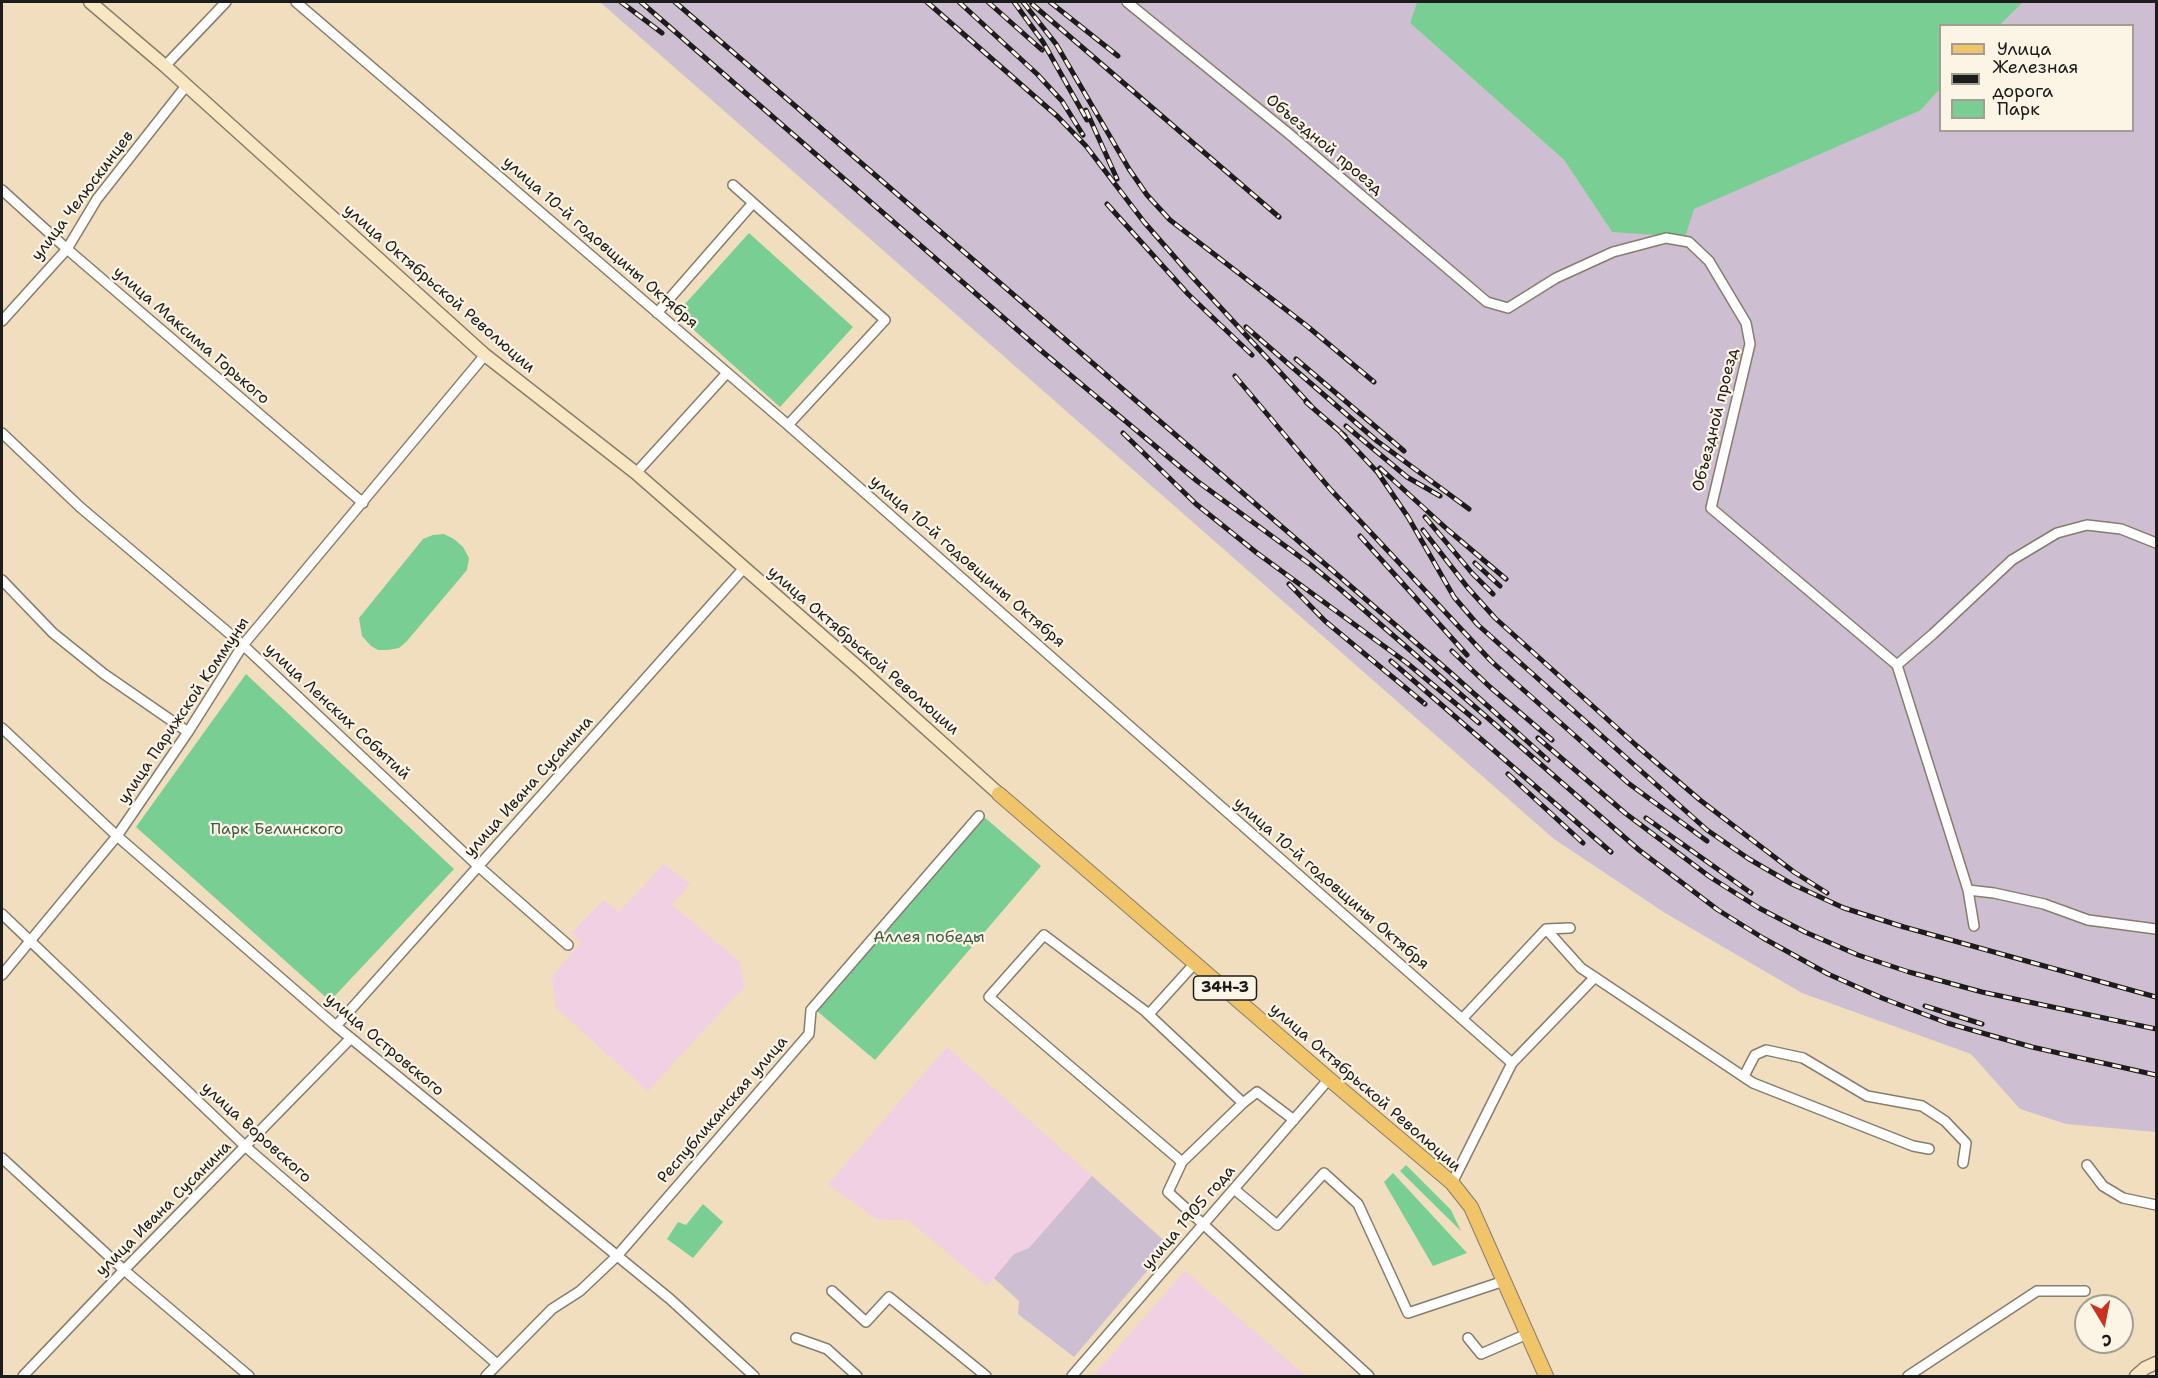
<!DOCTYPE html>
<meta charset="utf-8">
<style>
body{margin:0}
#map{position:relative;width:2158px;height:1378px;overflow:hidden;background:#f1debe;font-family:"Shantell Sans",sans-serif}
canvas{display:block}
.frame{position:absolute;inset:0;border:3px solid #1c1c1c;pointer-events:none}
.legend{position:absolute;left:1939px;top:24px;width:195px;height:108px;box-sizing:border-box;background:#fcf5e5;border:2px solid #a29e95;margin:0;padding:8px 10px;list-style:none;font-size:18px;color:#1c1c1c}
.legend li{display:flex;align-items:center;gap:12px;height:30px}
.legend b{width:30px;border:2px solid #a29e95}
.north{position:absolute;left:2074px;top:1294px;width:60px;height:60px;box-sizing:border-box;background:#fcf5e5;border:2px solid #a29e95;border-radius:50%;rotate:170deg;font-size:16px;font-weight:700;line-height:24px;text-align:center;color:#1c1c1c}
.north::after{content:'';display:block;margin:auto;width:21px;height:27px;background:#c8321e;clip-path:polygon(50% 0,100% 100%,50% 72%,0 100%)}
</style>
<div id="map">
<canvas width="2158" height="1378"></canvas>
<div class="frame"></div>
<ul class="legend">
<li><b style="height:8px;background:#f0c469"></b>Улица</li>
<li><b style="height:8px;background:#1c1c1c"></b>Железная дорога</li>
<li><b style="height:16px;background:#79cf93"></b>Парк</li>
</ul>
<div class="north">С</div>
</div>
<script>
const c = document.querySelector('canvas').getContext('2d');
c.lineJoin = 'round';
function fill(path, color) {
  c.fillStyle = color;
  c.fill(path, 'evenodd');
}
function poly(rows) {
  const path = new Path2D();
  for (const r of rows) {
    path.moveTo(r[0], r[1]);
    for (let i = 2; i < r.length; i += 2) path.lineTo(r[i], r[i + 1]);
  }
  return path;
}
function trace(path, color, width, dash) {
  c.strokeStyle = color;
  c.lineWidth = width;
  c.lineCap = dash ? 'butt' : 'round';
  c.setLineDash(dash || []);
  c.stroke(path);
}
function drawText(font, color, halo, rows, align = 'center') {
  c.font = font + ' "Shantell Sans",sans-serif';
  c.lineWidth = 4.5;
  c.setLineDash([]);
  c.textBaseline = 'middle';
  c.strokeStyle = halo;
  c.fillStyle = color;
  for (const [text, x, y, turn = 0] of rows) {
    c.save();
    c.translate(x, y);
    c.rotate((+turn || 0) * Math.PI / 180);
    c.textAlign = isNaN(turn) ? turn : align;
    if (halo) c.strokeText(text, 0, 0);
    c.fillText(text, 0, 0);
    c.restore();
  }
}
fill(poly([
 [664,864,690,884,672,905,740,962,744,987,648,1091,556,1008,552,976,581,943,571,933,604,900,619,912],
 [947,1047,1092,1176,1029,1248,1014,1254,987,1286,908,1220,876,1219,828,1184],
 [1185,1271,1306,1376,1093,1376]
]), '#f1d0e3');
fill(poly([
 [600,2,1417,2,1410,23,1564,160,1612,232,1674,171,1921,110,1940,89,1940,130,2132,130,2132,26,2000,25,2023,2,2156,2,2156,1132,2066,1124,2020,1109,1971,1054,1802,993,1665,913,1554,839],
 [1092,1176,1169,1245,1074,1357,1018,1314,1019,1301,994,1278,1014,1254,1029,1248]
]), '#cebed1');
fill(poly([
 [1417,2,2023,2,2000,25,1940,26,1940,89,1921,110,1694,209,1685,237,1612,232,1564,160,1410,23],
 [749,233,853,327,780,407,676,314],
 [444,534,454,539,463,547,469,558,467,570,407,641,399,648,388,650,378,650,371,646,362,636,359,618,423,539,433,535],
 [246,674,454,869,330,1001,136,827],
 [983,816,1041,866,875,1060,817,1011],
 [1406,1165,1451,1210,1461,1231,1400,1171],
 [1393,1173,1467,1253,1433,1266,1384,1182],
 [703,1204,723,1222,693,1258,667,1239,678,1222,686,1225]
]), '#79cf93');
const street = poly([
 [296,2,788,425,1512,1063],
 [1127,2,1288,133,1487,302,1508,308,1556,278,1613,252,1666,238,1689,242,1709,261,1746,323,1750,344,1711,508,1897,665,1968,890,1974,926],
 [165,66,226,2],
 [733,185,885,320,788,425],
 [2,190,67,249,363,503],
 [657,313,753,203],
 [2,321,67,249,97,199,186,86],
 [2,433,80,507,243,645,478,866,568,945],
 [636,473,727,373],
 [2,580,53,633,104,674,188,732],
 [1897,665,1933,634,2012,560,2057,533,2087,525,2121,529,2156,543],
 [2,728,117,836,336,1026,670,1299,754,1376],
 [1968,890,1994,893,2044,904,2088,920,2156,929],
 [2,914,246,1147,497,1364],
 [1546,929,1581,968,1753,1083,1913,1146,1929,1149],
 [1196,962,1149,1014,1044,935,989,997,1182,1162,1168,1192,1369,1376],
 [2,975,117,836,188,732,243,645,485,355],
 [1147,1013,1243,1103,1257,1092,1294,1120],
 [1462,1019,1546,929,1570,928],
 [336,1026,744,568],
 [1744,1076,1755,1055,1766,1050,1803,1058,1867,1096,1922,1106,1945,1121,1966,1143,1963,1163],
 [2,1158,124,1270,249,1376],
 [1182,1162,1243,1103],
 [2087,1165,2103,1186,2123,1198,2156,1205],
 [1452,1183,1512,1063,1595,977],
 [1234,1189,1277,1225,1324,1173,1358,1204,1408,1313,1504,1281],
 [832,1291,866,1322,889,1297,986,1376],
 [796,1338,827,1349,857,1376],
 [1468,1338,1481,1354,1527,1334],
 [23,1376,124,1270,351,1038],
 [486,1376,552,1309,580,1291,617,1256,809,1034,811,1010,979,816],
 [1072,1376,1329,1079],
 [1908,1376,2037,1291,2085,1291]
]);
const secondary = poly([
 [90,2,165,66,485,355,636,473,861,670,999,794],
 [2136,1376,2145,1368,2156,1363]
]);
const primary = poly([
 [999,794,1329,1079,1452,1183,1471,1207,1546,1376]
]);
trace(street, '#867d6d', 12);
trace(secondary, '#867d6d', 15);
trace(primary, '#867d6d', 16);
trace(street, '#fff', 9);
trace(secondary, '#f9e7c3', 12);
trace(primary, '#f0c469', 14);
const rail = poly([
 [621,2,662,33],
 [641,2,1044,353,1197,481,1311,565,1340,589,1639,850,1718,910,1763,938,1828,974,1882,998,1947,1023,2032,1047,2156,1075],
 [675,2,1451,673,1548,760],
 [927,2,1057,116,1086,146,1144,222,1186,270,1313,408],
 [959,2,1037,74,1062,101,1083,135],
 [988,2,1042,50],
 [1014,2,1043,42,1087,120],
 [1023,2,1056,44,1129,169,1147,195,1170,220,1307,326,1374,382],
 [1050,2,1118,56],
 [1032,4,1279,217],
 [1086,110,1117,179],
 [1107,204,1188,294,1252,355],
 [1246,327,1377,441,1469,509],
 [1296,359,1404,451],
 [1235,376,1331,490,1491,661,1628,783,1707,841],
 [1306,402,1345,436],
 [1346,426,1407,477,1440,496],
 [1340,432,1380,475],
 [1123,433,1196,504,1257,553,1407,663,1479,723],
 [1380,468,1448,530,1506,579],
 [1376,470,1408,517,1454,597,1478,625,1707,830,1749,859,1792,884,1844,908,1904,927,2156,997],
 [1425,517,1472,573,1493,594],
 [1423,530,1468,588,1495,618,1637,746,1700,800,1794,872,1827,893],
 [1360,536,1467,655],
 [1475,563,1500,586],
 [1289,584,1325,621,1425,704],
 [1452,651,1490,687,1552,740],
 [1391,661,1611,852],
 [1538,738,1625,813,1710,877,1759,908,1805,932,1858,955,1909,972,1982,992,2156,1029],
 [1508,774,1583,843],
 [1646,818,1751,893],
 [1925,1006,1982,1024]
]);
trace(rail, '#1c1c1c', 5);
trace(rail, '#fcf5e5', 3, [9]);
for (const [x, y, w] of [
 [1225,988,63]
]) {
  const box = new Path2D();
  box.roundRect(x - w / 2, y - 12, w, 24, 4.5);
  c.fillStyle = '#fcf5e5';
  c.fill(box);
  trace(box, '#1c1c1c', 1.5);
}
drawText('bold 15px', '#1c1c1c', null, [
 ["34Н-3",1225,988]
]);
drawText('16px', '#1c1c1c', '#fcf5e5', [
 ["Объездной проезд",1324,145,40],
 ["улица Челюскинцев",83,196,-53],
 ["улица 10-й годовщины Октября",600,243,41],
 ["улица Октябрьской Революции",439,289,41],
 ["улица Максима Горького",191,336,41],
 ["Объездной проезд",1716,420,-76],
 ["улица 10-й годовщины Октября",967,562,41],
 ["улица Октябрьской Революции",863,651,41],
 ["улица Парижской Коммуны",184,711,-56],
 ["улица Ленских Событий",337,712,43],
 ["улица Ивана Сусанина",529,787,-48],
 ["улица 10-й годовщины Октября",1331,884,41],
 ["улица Островского",384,1045,40],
 ["улица Октябрьской Революции",1365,1088,41],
 ["Республиканская улица",723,1110,-49],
 ["улица Воровского",256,1133,42],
 ["улица Ивана Сусанина",164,1209,-45],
 ["улица 1905 года",1189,1218,-49]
]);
drawText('16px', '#3d5b46', '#fcf5e5', [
 ["Парк Белинского",277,830],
 ["Аллея победы",929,938]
]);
</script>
